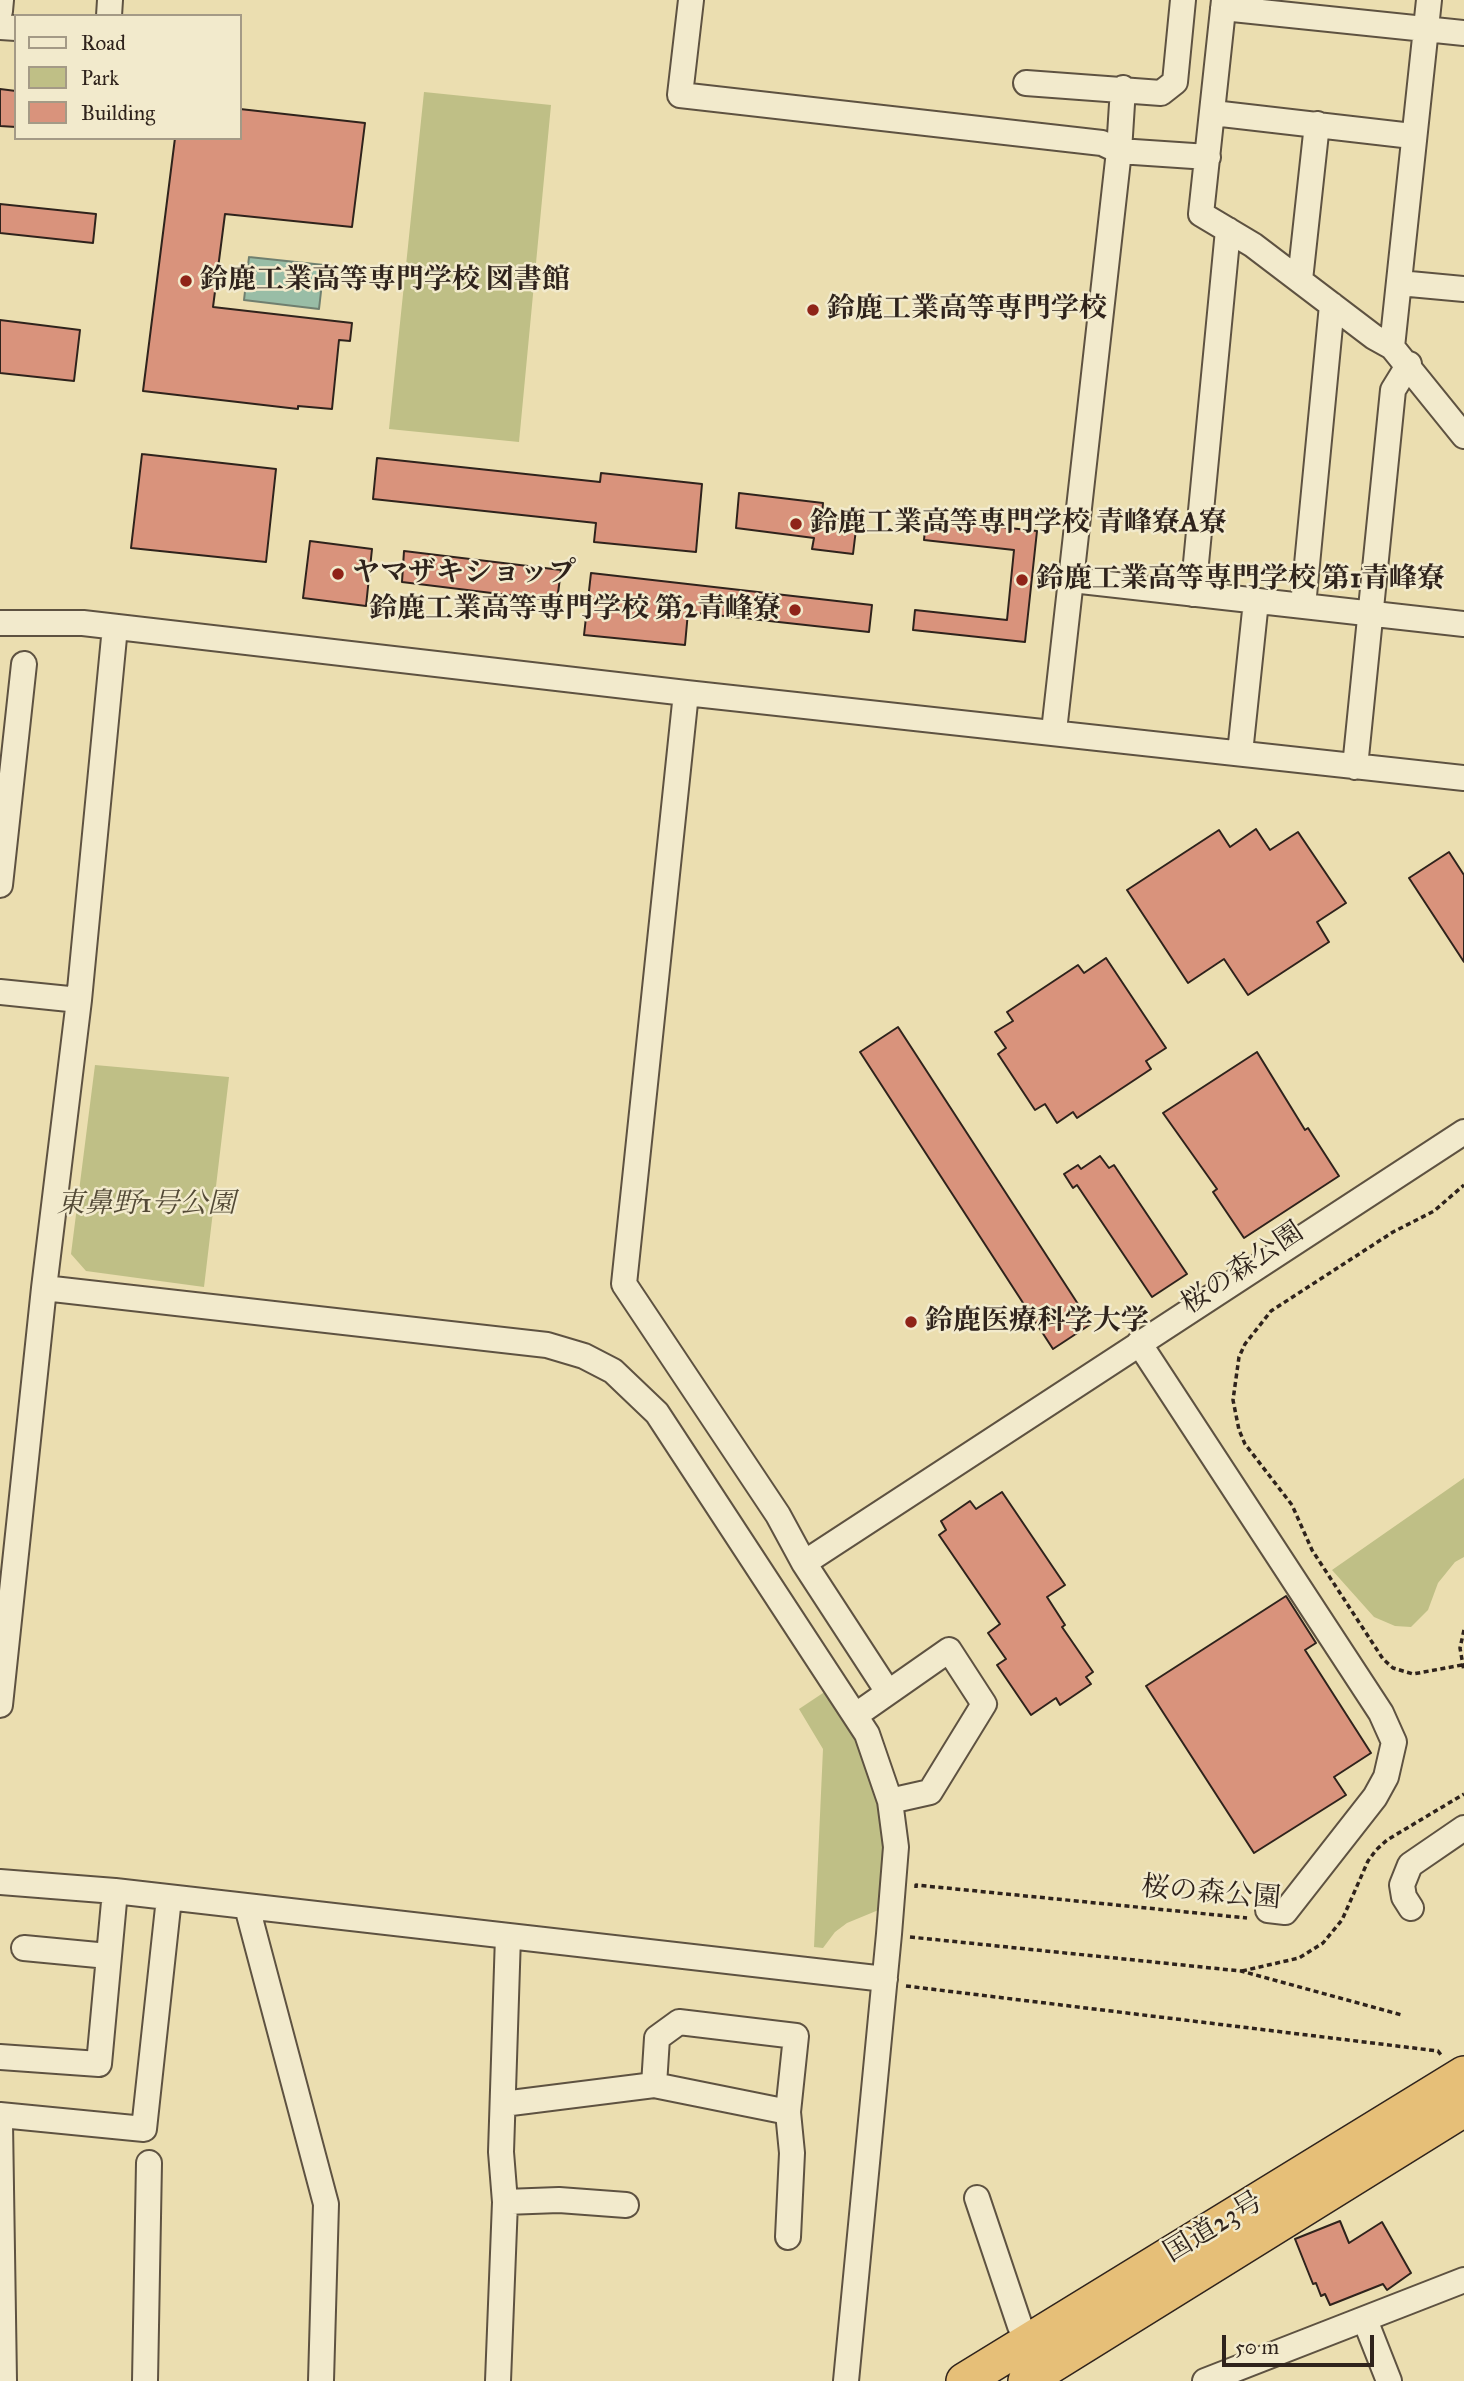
<!DOCTYPE html>
<meta charset="utf-8">
<style>
body{margin:0}
#map{position:relative;width:1464px;height:2381px;overflow:hidden;background:#ebdeb0;font-family:"IM FELL Great Primer",serif}
canvas{display:block}
.legend{position:absolute;left:14px;top:14px;width:228px;height:126px;box-sizing:border-box;background:#f2eacc;border:2px solid #a49a86;margin:0;padding:9px 12px;list-style:none;font-size:21px;color:#2f231c}
.legend li{display:flex;align-items:center;gap:14px;height:35px}
.legend b{width:35px;border:2px solid #a49a86}
.scale{position:absolute;left:1222px;top:2335px;width:152px;height:32px;box-sizing:border-box;border:4px solid #2f231c;border-top:0;padding-left:9px;font-size:21px;line-height:24px;white-space:nowrap;color:#2f231c;-webkit-text-stroke:5px #f2eacc;paint-order:stroke}
</style>
<div id="map">
<canvas width="1464" height="2381"></canvas>
<ul class="legend">
<li><b style="height:9px;background:#f2eacc"></b>Road</li>
<li><b style="height:19px;background:#bfbf86"></b>Park</li>
<li><b style="height:19px;background:#d9937c"></b>Building</li>
</ul>
<div class="scale">50 m</div>
</div>
<script>
const c = document.querySelector('canvas').getContext('2d');
c.lineJoin = 'round';
function fill(path, color) {
  c.fillStyle = color;
  c.fill(path, 'evenodd');
}
function poly(rows) {
  const path = new Path2D();
  for (const r of rows) {
    path.moveTo(r[0], r[1]);
    for (let i = 2; i < r.length; i += 2) path.lineTo(r[i], r[i + 1]);
  }
  return path;
}
function trace(path, color, width, dash) {
  c.strokeStyle = color;
  c.lineWidth = width;
  c.lineCap = dash ? 'butt' : 'round';
  c.setLineDash(dash || []);
  c.stroke(path);
}
function drawText(font, color, halo, rows, align = 'center') {
  c.font = font + ' "IM FELL Great Primer","Noto Serif JP",serif';
  c.lineWidth = 5;
  c.setLineDash([]);
  c.textBaseline = 'middle';
  c.strokeStyle = halo;
  c.fillStyle = color;
  for (const [text, x, y, turn = 0] of rows) {
    c.save();
    c.translate(x, y);
    c.rotate((+turn || 0) * Math.PI / 180);
    c.textAlign = isNaN(turn) ? turn : align;
    if (halo) c.strokeText(text, 0, 0);
    c.fillText(text, 0, 0);
    c.restore();
  }
}
fill(poly([
 [424,92,551,105,519,442,389,429],
 [95,1065,229,1077,204,1287,86,1271,71,1254],
 [1464,1478,1464,1557,1455,1562,1438,1583,1428,1610,1411,1627,1395,1626,1374,1617,1332,1570],
 [826,1691,863,1749,871,1773,883,1828,884,1857,881,1909,847,1923,835,1932,823,1948,814,1947,823,1749,799,1709]
]), '#bfbf86');
const water = poly([
 [249,257,324,265,319,309,244,300,249,257]
]);
fill(water, '#99bda6');
trace(water, '#6f7f6f', 2);
const building = poly([
 [0,89,16,91,16,127,0,126,0,89],
 [240,109,365,123,352,227,225,214,213,307,352,323,350,341,339,340,332,409,298,406,298,409,143,391,175,138,240,138,240,109],
 [0,204,96,214,93,243,0,233,0,204],
 [0,320,80,330,74,381,0,373,0,320],
 [142,454,276,469,266,562,131,548,142,454],
 [377,458,600,482,601,473,702,484,696,552,594,542,596,523,373,499,377,458],
 [739,493,823,503,822,516,857,521,853,554,812,549,814,538,736,528,739,493],
 [926,519,1037,531,1025,642,913,630,915,610,1007,620,1014,550,924,540,926,519],
 [310,541,372,549,366,606,303,598,310,541],
 [404,551,561,570,557,601,402,582,404,551],
 [591,573,872,605,869,632,688,612,685,645,584,635,591,573],
 [1256,829,1270,850,1298,832,1346,903,1317,922,1329,942,1248,995,1224,959,1188,983,1127,890,1219,830,1230,847,1256,829],
 [1449,852,1464,875,1464,962,1409,878,1449,852],
 [1106,958,1166,1048,1146,1061,1151,1069,1077,1118,1073,1112,1057,1123,1045,1104,1035,1110,998,1054,1006,1048,995,1032,1013,1021,1007,1012,1078,965,1084,973,1106,958],
 [898,1027,1091,1324,1053,1349,860,1052,898,1027],
 [1257,1052,1305,1130,1308,1128,1339,1176,1244,1238,1213,1192,1217,1189,1163,1113,1257,1052],
 [1100,1156,1109,1168,1114,1165,1187,1274,1152,1297,1077,1185,1073,1188,1064,1174,1078,1165,1081,1169,1100,1156],
 [1002,1492,1065,1585,1047,1597,1065,1625,1062,1627,1093,1672,1086,1677,1091,1684,1060,1705,1056,1698,1031,1715,997,1665,1006,1659,988,1633,1000,1624,939,1535,946,1530,941,1521,970,1501,976,1509,1002,1492],
 [1286,1596,1316,1643,1305,1650,1371,1753,1334,1777,1346,1795,1254,1853,1146,1686,1286,1596],
 [1340,2221,1349,2243,1382,2222,1411,2273,1387,2290,1383,2284,1330,2305,1325,2294,1321,2296,1316,2283,1313,2284,1295,2239,1340,2221]
]);
fill(building, '#d9937c');
trace(building, '#2f231c', 2);
const minor = poly([
 [691,0,680,95,1102,143,1119,151,1123,88],
 [1224,0,1201,214,1253,245,1374,337,1392,347,1464,436],
 [1223,8,1464,33],
 [0,11,1,0],
 [109,16,110,0],
 [0,27,16,28],
 [1026,83,1161,93,1175,82,1183,0],
 [1213,113,1412,136],
 [1300,280,1317,124],
 [1399,283,1464,289],
 [1392,347,1429,0],
 [1072,580,1464,624],
 [1193,594,1228,230],
 [1303,606,1332,305],
 [0,623,83,623,686,693,1464,778],
 [115,627,79,1000,44,1288,547,1345,584,1356,613,1371,657,1413,867,1734,890,1801,896,1847,889,1934,846,2381],
 [686,693,624,1284,778,1515,804,1563,888,1692],
 [1054,731,1119,151,1208,157],
 [1240,753,1256,601],
 [1355,767,1393,390,1409,364],
 [0,885,24,664],
 [0,992,79,1000],
 [1139,1343,1381,1713,1394,1742,1386,1777,1375,1797,1285,1912,1268,1910],
 [804,1563,1464,1132],
 [0,1705,44,1288],
 [856,1715,949,1650,984,1704,930,1792,890,1801],
 [0,1882,115,1891,885,1979],
 [247,1907,326,2204,321,2381],
 [1411,1908,1404,1897,1402,1885,1410,1865,1464,1828],
 [24,1948,108,1956],
 [0,2057,99,2064,115,1891],
 [654,2085,657,2038,679,2022,796,2036,788,2112,792,2153,788,2237],
 [503,2104,654,2085,788,2112],
 [0,2115,144,2129,169,1898],
 [0,2123,4,2381],
 [977,2198,1020,2326],
 [505,2202,559,2200,626,2205],
 [1365,2320,1389,2381],
 [145,2381,149,2163],
 [498,2381,505,2202,501,2152,508,1936],
 [1205,2381,1464,2280]
]);
const highway = poly([
 [964,2381,1464,2074],
 [1026,2381,1464,2109]
]);
trace(minor, '#5e5241', 28);
trace(highway, '#2f231c', 38);
trace(poly([
 [1464,1630,1460,1648,1464,1671],
 [1462,1665,1413,1674,1393,1668,1383,1659,1312,1550,1292,1505,1245,1444,1239,1430,1233,1400,1239,1357,1245,1344,1271,1311,1393,1232,1434,1211,1464,1185],
 [916,1888,916,1885,1247,1918],
 [910,1937,1241,1971,1402,2015],
 [1242,1971,1299,1958,1323,1943,1342,1920,1368,1861,1376,1850,1387,1840,1464,1794],
 [906,1986,1438,2051,1441,2055]
]), '#2f231c', 3.5, [5, 3.5]);
trace(minor, '#f2eacc', 24);
trace(highway, '#e6bf78', 35);
for (const [x, y, r, color] of [
 [186,281,7,"#8f2418"],
 [813,310,7,"#8f2418"],
 [796,524,7,"#8f2418"],
 [338,574,7,"#8f2418"],
 [1022,580,7,"#8f2418"],
 [795,610,7,"#8f2418"],
 [911,1322,7,"#8f2418"]
]) {
  const dot = new Path2D();
  dot.arc(x, y, r, 0, 2 * Math.PI);
  c.fillStyle = color;
  c.fill(dot);
  trace(dot, '#f2eacc', 2.5);
}
drawText('bold 28px', '#2f231c', '#f2eacc', [
 ["鈴鹿工業高等専門学校 図書館",200,281],
 ["鈴鹿工業高等専門学校",827,310],
 ["鈴鹿工業高等専門学校 青峰寮A寮",810,524],
 ["ヤマザキショップ",352,574],
 ["鈴鹿工業高等専門学校 第1青峰寮",1036,580],
 ["鈴鹿工業高等専門学校 第2青峰寮",781,610,"right"],
 ["鈴鹿医療科学大学",925,1322]
], 'left');
drawText('italic 28px', '#534a36', '#f2eacc', [
 ["東鼻野1号公園",146,1205]
]);
drawText('28px', '#2f231c', '#f2eacc', [
 ["桜の森公園",1243,1269,-34],
 ["桜の森公園",1211,1894,5],
 ["国道23号",1214,2228,-31]
]);
</script>
